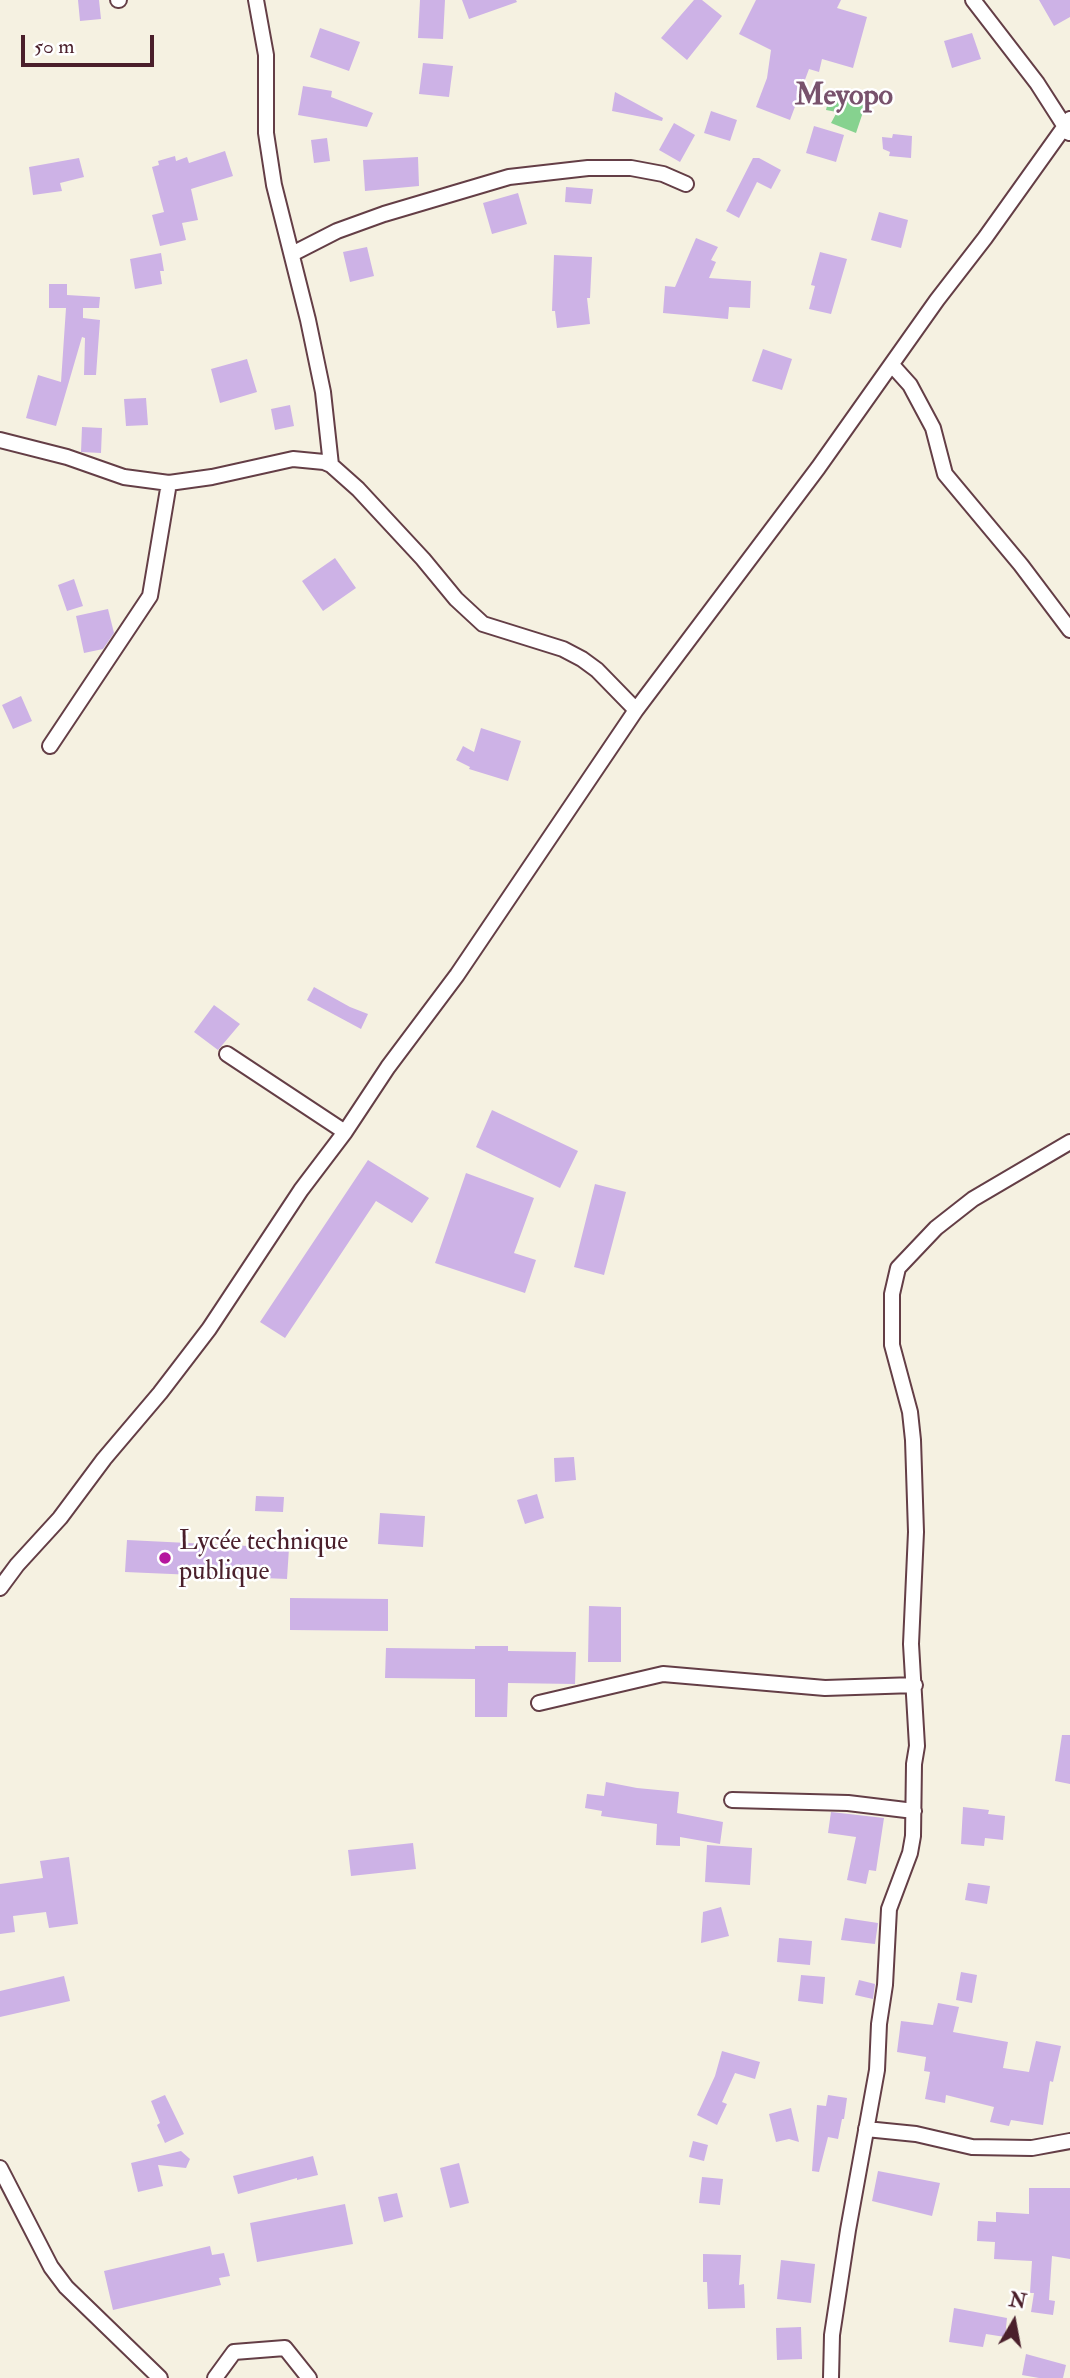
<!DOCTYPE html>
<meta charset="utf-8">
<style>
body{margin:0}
#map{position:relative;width:1070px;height:2378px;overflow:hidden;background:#f5f1e1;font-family:"IM FELL Double Pica",serif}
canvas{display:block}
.north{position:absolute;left:979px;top:2287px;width:70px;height:70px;-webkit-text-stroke:5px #fff;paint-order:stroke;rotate:10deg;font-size:19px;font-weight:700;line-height:28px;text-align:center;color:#4a1f2b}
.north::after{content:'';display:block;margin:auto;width:24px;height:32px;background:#4a1f2b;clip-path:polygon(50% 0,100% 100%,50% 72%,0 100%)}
.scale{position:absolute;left:21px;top:35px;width:133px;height:32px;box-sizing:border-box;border:4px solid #4a1f2b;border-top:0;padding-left:9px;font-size:21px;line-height:24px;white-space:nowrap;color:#4a1f2b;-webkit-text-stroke:5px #fff;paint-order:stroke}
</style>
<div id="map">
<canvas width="1070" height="2378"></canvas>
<div class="north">N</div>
<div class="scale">50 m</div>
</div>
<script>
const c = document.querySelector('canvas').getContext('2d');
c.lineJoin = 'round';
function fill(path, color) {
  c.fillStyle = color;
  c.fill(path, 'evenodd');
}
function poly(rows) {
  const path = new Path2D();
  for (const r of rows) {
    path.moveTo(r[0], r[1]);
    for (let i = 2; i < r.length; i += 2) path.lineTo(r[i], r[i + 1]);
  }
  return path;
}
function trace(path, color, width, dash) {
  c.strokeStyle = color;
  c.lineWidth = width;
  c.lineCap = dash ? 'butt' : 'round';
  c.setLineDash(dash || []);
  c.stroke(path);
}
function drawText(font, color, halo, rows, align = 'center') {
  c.font = font + ' "IM FELL Double Pica",serif';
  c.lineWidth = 5;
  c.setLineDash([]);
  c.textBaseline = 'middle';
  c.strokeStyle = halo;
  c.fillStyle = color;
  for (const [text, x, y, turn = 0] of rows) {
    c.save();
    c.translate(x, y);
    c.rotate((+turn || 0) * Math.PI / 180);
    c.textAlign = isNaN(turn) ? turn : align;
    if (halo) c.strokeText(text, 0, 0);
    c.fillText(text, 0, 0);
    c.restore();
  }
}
fill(poly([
 [831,90,866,103,856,133,831,123,837,112,826,110]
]), '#86d28f');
fill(poly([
 [78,0,99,0,101,19,80,21],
 [420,0,445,0,443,39,418,38],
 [462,0,516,0,517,2,469,19],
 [694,0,702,0,722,16,687,60,661,38],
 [756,0,841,0,837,8,867,17,853,68,822,59,819,72,809,69,790,120,756,107,767,78,771,50,739,34],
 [1039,0,1070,0,1070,17,1054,26],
 [320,28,360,42,349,71,310,57],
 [972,33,981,59,952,68,944,41],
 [423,63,453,66,449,97,419,94],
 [303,86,332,91,331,97,373,113,367,127,298,115],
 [615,92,663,118,662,121,612,111],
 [711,111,737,120,730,141,704,133],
 [674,123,695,135,680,162,659,150],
 [814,126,844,135,836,162,806,153],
 [893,134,912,136,911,158,889,156,890,152,883,149,882,137,892,138],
 [327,138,330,161,314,163,311,140],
 [225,151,233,176,191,189,198,220,182,223,186,240,160,246,152,215,164,212,152,167,159,165,158,161,175,156,176,161,187,157,189,163],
 [418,157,419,186,365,191,363,160],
 [79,158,84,177,60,183,62,191,33,195,29,167],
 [753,158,759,158,781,170,771,189,757,182,739,218,726,211],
 [566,187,593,189,591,204,565,202],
 [518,193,527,224,492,234,483,203],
 [879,212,908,220,901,248,871,240],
 [696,238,718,247,711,260,716,262,709,278,751,281,750,308,729,307,728,319,663,313,665,286,675,287],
 [367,247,374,276,350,282,343,252],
 [820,252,847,259,831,314,809,309,815,286,811,285],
 [161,253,164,271,160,271,162,284,135,289,130,259],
 [554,255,592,257,590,298,587,298,590,324,557,328,555,311,552,311],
 [49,284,67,284,67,295,100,297,99,308,83,308,83,318,100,320,96,375,84,375,85,338,82,337,56,426,26,418,38,375,61,382,66,308,49,308],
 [763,349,792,359,782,390,752,381],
 [247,359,257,392,220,403,211,369],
 [146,398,148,425,126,426,124,399],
 [290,405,294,426,275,430,271,409],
 [82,427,102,428,101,453,81,452],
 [335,558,356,588,323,611,302,581],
 [74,579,83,606,67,611,58,585],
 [108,609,114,633,103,649,84,653,76,616],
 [21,696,32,721,13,729,2,705],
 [481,728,521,741,508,781,469,769,470,767,456,760,463,746,474,752],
 [314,987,350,1007,368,1014,361,1029,307,1000],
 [214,1005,240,1024,218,1050,194,1032],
 [492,1110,578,1151,560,1188,476,1147],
 [368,1160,429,1198,412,1223,376,1201,285,1338,260,1322],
 [466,1173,534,1198,514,1253,536,1260,525,1293,435,1263],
 [595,1184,626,1192,604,1275,574,1267],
 [574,1457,576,1480,555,1482,554,1458],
 [537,1494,544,1518,525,1524,517,1500],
 [256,1496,284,1497,283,1512,255,1511],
 [380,1513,425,1516,423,1547,378,1544],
 [127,1540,289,1548,287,1579,125,1572],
 [290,1598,388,1599,388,1631,290,1630],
 [589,1606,621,1607,621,1662,588,1662],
 [475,1646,508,1646,508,1651,576,1652,575,1684,508,1683,507,1717,475,1717,475,1679,385,1678,386,1648,475,1649],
 [1062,1735,1070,1735,1070,1784,1055,1781],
 [606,1782,637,1788,679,1792,677,1813,723,1822,720,1844,680,1837,680,1846,656,1845,657,1824,601,1816,602,1811,585,1808,587,1794,604,1796],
 [963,1807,989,1810,988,1814,1005,1816,1003,1840,985,1838,984,1846,961,1844],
 [831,1812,884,1818,876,1871,869,1870,866,1884,847,1880,856,1837,828,1833],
 [413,1843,416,1869,351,1876,348,1850],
 [707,1845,752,1848,750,1885,705,1882],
 [69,1857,78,1924,49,1928,46,1912,13,1916,15,1932,0,1934,0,1884,43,1878,40,1861],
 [968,1883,990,1886,987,1904,965,1900],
 [721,1907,729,1936,701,1943,703,1912],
 [845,1918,878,1923,875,1944,841,1940],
 [779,1938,812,1941,810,1965,777,1962],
 [961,1972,977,1975,972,2003,956,2000],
 [801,1975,825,1977,823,2004,798,2001],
 [64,1976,70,2001,0,2017,0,1991],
 [859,1980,875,1984,873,1999,855,1995],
 [938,2003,959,2007,953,2032,1008,2042,1003,2068,1029,2072,1036,2041,1061,2046,1053,2082,1050,2081,1043,2125,1011,2120,1009,2126,990,2122,994,2107,946,2095,945,2103,925,2099,930,2072,924,2071,926,2057,897,2052,901,2021,933,2025],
 [722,2051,760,2062,755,2079,735,2073,722,2102,727,2104,717,2125,697,2115,715,2076],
 [165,2095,184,2134,165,2143,157,2125,160,2123,151,2101],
 [828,2095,847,2098,844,2119,842,2119,838,2139,828,2137,819,2172,812,2171,817,2105,826,2106],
 [791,2108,799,2142,789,2139,776,2142,769,2114],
 [693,2141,708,2145,704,2161,689,2157],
 [181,2151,190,2159,186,2168,158,2165,163,2186,138,2192,131,2163],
 [313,2156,318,2175,297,2180,297,2178,238,2194,233,2176],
 [459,2163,469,2203,450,2208,440,2168],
 [878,2171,940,2183,932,2216,872,2201],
 [702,2177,723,2179,720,2205,699,2203],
 [1029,2188,1070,2188,1070,2259,1052,2256,1049,2300,1055,2301,1053,2315,1031,2312,1034,2293,1030,2293,1032,2261,994,2259,995,2242,977,2241,978,2221,996,2222,996,2212,1029,2214],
 [397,2193,403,2217,384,2222,378,2197],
 [345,2204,353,2244,257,2262,250,2223],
 [210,2246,212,2255,224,2253,230,2276,219,2278,221,2285,113,2310,104,2271],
 [703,2254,741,2255,739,2285,744,2284,745,2308,708,2309,707,2282,703,2282],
 [781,2260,815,2264,811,2303,777,2299],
 [954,2308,1007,2318,1005,2337,986,2334,983,2347,949,2342],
 [801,2327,802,2359,777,2360,776,2328],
 [1026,2354,1066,2365,1063,2378,1039,2378,1022,2375]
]), '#cdb2e6');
const street = poly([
 [118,0,119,0],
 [256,0,266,55,266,133,274,185,308,320,323,392,331,465],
 [973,0,1037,83,1069,133],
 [292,254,337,231,384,214,509,177,588,168,631,168,663,174,686,184],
 [892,365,910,385,933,428,945,474,1021,565,1070,630],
 [0,440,67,457,124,477,169,483,212,477,293,459,324,462,331,465,358,489,423,559,456,599,483,624,563,649,582,659,597,670,636,710],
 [50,746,150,596,169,483],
 [227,1054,345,1132],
 [0,1588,17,1565,60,1518,104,1459,160,1393,209,1329,301,1190,345,1132,388,1067,457,975,636,710,818,468,937,300,985,238,1070,119],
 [539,1703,663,1674,825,1688,915,1685],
 [732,1800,848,1803,914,1811],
 [866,2129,916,2134,972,2147,1032,2148,1070,2141],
 [0,2168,51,2267,66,2287,160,2378],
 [215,2378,234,2352,285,2348,309,2378],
 [831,2378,832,2335,848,2230,877,2070,879,2024,885,1985,889,1909,910,1853,913,1836,914,1764,917,1746,911,1644,916,1532,913,1440,910,1412,892,1345,892,1294,898,1268,936,1228,973,1199,1070,1142]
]);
trace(street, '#643e46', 18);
trace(street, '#fff', 14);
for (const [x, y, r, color] of [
 [165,1558,7,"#b5179e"]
]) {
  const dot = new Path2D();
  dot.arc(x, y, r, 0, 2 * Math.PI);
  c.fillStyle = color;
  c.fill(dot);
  trace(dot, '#fff', 2.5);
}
drawText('26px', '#4a1f2b', '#fff', [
 ["Lycée technique",179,1543],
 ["publique",179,1573]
], 'left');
drawText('bold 30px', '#78526c', '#fff', [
 ["Meyopo",844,98]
]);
</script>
